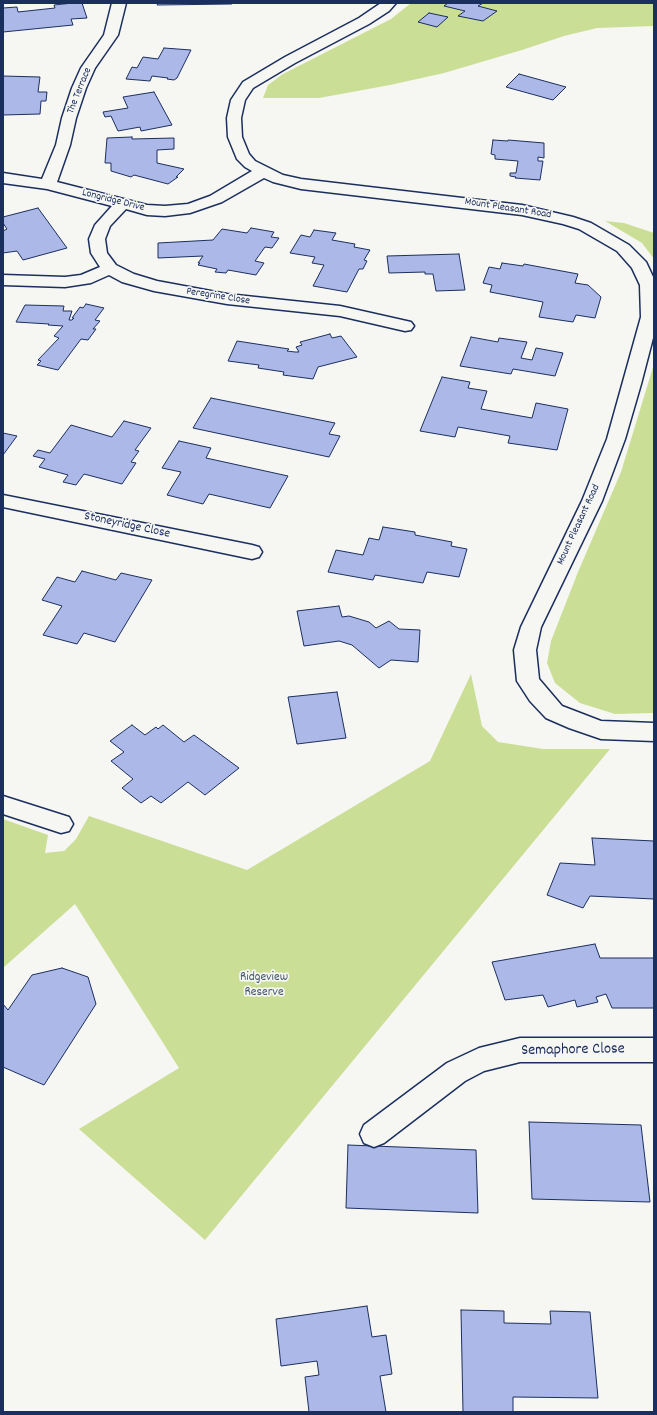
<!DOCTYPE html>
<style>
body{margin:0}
#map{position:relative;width:657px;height:1415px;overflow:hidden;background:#f6f6f2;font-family:Dekko,sans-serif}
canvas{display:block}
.frame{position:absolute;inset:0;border:4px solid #1b2f5e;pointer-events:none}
</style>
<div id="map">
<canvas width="657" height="1415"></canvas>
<div class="frame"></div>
</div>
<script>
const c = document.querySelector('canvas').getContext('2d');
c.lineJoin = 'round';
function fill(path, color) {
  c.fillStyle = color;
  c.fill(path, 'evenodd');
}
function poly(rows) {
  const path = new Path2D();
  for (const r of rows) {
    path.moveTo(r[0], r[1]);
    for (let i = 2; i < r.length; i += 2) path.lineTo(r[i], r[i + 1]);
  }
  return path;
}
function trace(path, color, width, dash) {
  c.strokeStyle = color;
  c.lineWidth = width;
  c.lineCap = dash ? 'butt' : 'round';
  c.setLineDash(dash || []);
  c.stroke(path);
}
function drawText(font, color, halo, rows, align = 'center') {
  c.font = font + ' Dekko,sans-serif';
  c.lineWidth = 3.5;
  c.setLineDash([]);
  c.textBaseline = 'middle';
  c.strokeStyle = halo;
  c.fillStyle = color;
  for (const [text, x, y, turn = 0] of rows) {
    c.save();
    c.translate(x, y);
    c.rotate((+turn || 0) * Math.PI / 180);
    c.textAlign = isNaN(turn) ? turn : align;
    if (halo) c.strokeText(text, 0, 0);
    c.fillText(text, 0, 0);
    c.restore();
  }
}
fill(poly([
 [411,3,654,3,654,26,597,28,564,36,522,50,444,73,390,85,319,98,263,98,268,85,283,74,391,19],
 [605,221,624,223,654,233,654,259,642,243],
 [654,364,654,713,615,714,580,703,555,683,547,663,551,641,578,572,621,472],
 [471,674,482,726,498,742,543,749,610,749,205,1240,79,1129,179,1068,75,904,3,968,3,819,48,835,45,853,64,851,76,839,89,816,247,870,430,761]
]), '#cadf95');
const building = poly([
 [73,3,82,3,87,18,71,19,73,25,3,32,3,8,17,7,18,12,55,8,54,5,73,3],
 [158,3,232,3,232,4,157,5,158,3],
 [448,3,483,3,478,6,497,11,483,21,458,16,465,11,444,6,448,3],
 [429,13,448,17,437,27,418,22,429,13],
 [164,48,191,50,177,78,174,80,167,79,168,78,152,76,150,81,126,79,132,67,137,68,143,57,158,59,164,48],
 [519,74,566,87,553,100,506,87,519,74],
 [3,76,40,77,38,92,47,92,46,101,41,101,40,114,3,115,3,76],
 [154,92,172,125,141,131,140,127,118,131,111,116,105,117,103,112,128,108,123,97,154,92],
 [132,137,132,139,174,138,174,149,157,150,157,163,184,169,176,177,178,177,168,184,134,175,131,177,111,171,111,163,105,163,107,138,132,137],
 [493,140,508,141,508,140,544,143,544,158,538,157,538,161,543,161,540,180,515,178,516,177,510,176,510,173,516,173,518,161,495,159,495,155,491,154,493,140],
 [38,208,67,248,23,260,17,251,3,253,3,231,7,229,3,223,3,217,38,208],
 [251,228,274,232,271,237,279,238,272,248,265,247,255,261,264,263,256,275,228,270,226,273,215,272,217,269,198,265,200,263,198,263,203,256,158,258,158,243,213,240,222,229,247,233,251,228],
 [314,230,336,233,332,240,355,244,354,247,370,250,364,260,367,261,363,269,359,269,347,292,313,286,324,265,312,263,315,257,290,253,301,235,310,237,314,230],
 [459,254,465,290,436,291,433,274,425,274,425,272,389,273,387,256,459,254],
 [502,263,523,266,524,264,578,274,575,283,588,285,601,297,595,318,576,315,573,322,539,317,543,302,490,292,492,285,483,283,489,267,500,269,502,263],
 [86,304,104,308,95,320,100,321,93,329,96,329,88,340,81,339,58,370,37,365,41,361,38,360,59,338,54,336,63,326,48,325,49,324,16,322,25,305,64,306,63,311,72,311,69,320,72,320,74,318,72,318,80,307,83,308,86,304],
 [330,334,332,338,341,336,357,357,318,367,313,379,283,375,284,372,258,368,259,365,228,361,237,341,289,349,287,351,295,352,299,352,296,347,302,345,300,342,330,334],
 [471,337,498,342,499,338,527,342,521,358,532,360,536,348,563,353,555,376,513,369,511,374,460,366,471,337],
 [442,377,470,382,468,388,487,391,481,409,532,418,536,403,568,409,557,450,508,443,510,436,458,427,455,437,420,431,442,377],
 [211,398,335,423,329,434,340,436,329,457,193,428,211,398],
 [124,421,151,428,135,450,139,451,131,462,136,463,122,484,84,474,76,485,63,482,68,475,39,467,45,459,33,456,38,450,50,453,71,425,112,437,124,421],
 [3,433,17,436,3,455,3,433],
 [179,441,211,448,206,458,288,476,270,508,209,494,203,504,167,495,181,472,162,468,179,441],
 [383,527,415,532,415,535,452,542,451,546,467,549,459,577,427,572,423,583,375,575,373,580,328,572,336,550,363,555,369,538,379,540,383,527],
 [82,571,116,580,121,573,152,580,115,642,84,633,77,644,43,635,62,606,42,600,57,577,75,582,82,571],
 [339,606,342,617,349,616,369,622,376,628,389,621,399,629,420,630,418,662,391,660,379,668,352,645,339,641,304,646,297,611,339,606],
 [337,692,346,738,297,744,288,697,337,692],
 [132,725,145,735,156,727,158,729,163,725,184,742,194,735,239,768,205,795,188,782,161,803,151,796,141,803,122,788,133,779,111,761,124,752,110,741,132,725],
 [592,838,654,841,654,899,590,896,583,908,547,895,560,863,595,865,592,838],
 [595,944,600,958,654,958,654,1008,612,1008,606,994,596,997,598,1002,577,1007,575,1000,548,1007,543,995,505,1000,492,962,595,944],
 [62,968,88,977,96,1004,44,1085,3,1067,3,1004,8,1010,32,975,62,968],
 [529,1122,641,1125,650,1202,532,1199,529,1122],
 [348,1145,476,1150,478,1213,346,1208,348,1145],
 [367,1306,372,1337,386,1335,392,1374,380,1376,386,1412,309,1412,305,1377,319,1375,317,1361,281,1366,276,1319,367,1306],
 [461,1310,504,1311,504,1323,551,1324,550,1311,590,1312,598,1398,513,1397,513,1412,463,1412,461,1310]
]);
fill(building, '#acb8e8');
trace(building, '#1b2f5e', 1);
const minor = poly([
 [112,3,126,3,118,35,95,68,86,88,76,118,70,145,57,182,147,205,165,206,188,204,210,196,252,171,245,167,237,159,228,137,227,118,231,100,243,82,285,57,359,18,381,3,396,3,389,11,369,24,295,63,253,88,245,100,241,118,242,137,249,154,255,161,283,175,301,179,522,205,573,217,591,223,629,245,646,262,654,279,654,334,641,384,625,439,602,501,541,627,536,650,539,679,562,706,601,721,654,723,654,741,601,739,569,728,546,718,530,701,517,681,514,650,521,627,582,501,607,439,641,317,640,285,632,268,617,251,579,229,563,224,522,215,301,189,273,182,264,178,222,202,190,213,165,216,147,215,126,209,110,226,105,239,107,253,116,265,134,274,157,281,227,294,340,306,411,322,414,326,411,330,405,331,340,316,227,304,154,291,122,282,109,275,91,283,65,287,3,285,3,275,65,277,81,275,100,267,91,253,89,239,95,225,112,206,47,189,3,183,3,173,42,179,56,145,62,118,72,88,81,68,104,35,112,3],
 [3,495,252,545,259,547,262,552,259,557,252,559,3,507,3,495],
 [3,796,69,817,73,824,69,831,61,833,3,814,3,796],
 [520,1038,654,1038,654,1062,520,1062,484,1071,465,1081,384,1143,374,1147,364,1143,360,1134,364,1125,447,1063,479,1048,520,1038]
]);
trace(minor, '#1b2f5e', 3);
fill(minor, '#f6f6f2');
drawText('11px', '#1b2f5e', '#f6f6f2', [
 ["The Terrace",80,91,-68],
 ["Longridge Drive",113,201,14],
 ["Mount Pleasant Road",508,209,9],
 ["Peregrine Close",218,297,9],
 ["Mount Pleasant Road",579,525,-65]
]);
drawText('13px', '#1b2f5e', '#f6f6f2', [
 ["Stoneyridge Close",127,526,12]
]);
drawText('13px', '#475b6c', '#f6f6f2', [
 ["Ridgeview",264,978],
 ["Reserve",264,993]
]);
drawText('16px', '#1b2f5e', '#f6f6f2', [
 ["Semaphore Close",573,1051,-1]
]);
</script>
